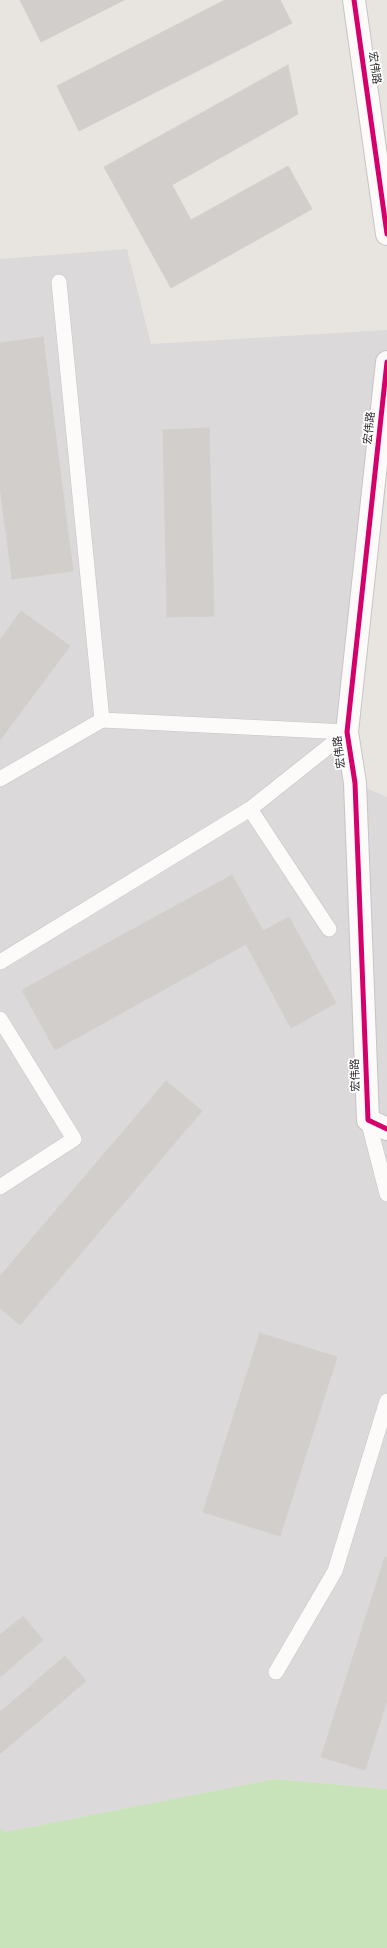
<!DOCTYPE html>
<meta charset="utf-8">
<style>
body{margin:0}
canvas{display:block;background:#e8e5e0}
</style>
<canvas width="387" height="1948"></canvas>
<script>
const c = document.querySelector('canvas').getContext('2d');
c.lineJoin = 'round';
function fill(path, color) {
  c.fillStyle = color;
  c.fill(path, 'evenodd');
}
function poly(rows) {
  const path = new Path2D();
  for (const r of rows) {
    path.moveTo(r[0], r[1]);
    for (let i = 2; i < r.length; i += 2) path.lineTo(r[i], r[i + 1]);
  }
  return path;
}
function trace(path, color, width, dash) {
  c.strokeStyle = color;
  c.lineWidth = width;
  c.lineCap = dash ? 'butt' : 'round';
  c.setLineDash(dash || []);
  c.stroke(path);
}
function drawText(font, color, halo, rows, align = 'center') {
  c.font = font + ' Roboto,"Noto Sans SC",sans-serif';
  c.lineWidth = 3.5;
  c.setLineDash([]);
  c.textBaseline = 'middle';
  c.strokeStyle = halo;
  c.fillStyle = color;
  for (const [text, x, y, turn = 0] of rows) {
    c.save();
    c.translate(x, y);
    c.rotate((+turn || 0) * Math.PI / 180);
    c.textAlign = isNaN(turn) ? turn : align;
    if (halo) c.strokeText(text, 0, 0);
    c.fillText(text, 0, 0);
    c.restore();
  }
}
fill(poly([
 [127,249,151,344,387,330,387,362,347,732,355,783,387,797,387,1789,274,1779,5,1832,0,1828,0,259]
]), '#dcd9db');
fill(poly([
 [274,1779,387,1789,387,1948,0,1948,0,1828,5,1832]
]), '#c8e2ba');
const building = poly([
 [20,0,124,0,41,42,20,0],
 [225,0,280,0,292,23,79,131,57,86,225,0],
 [288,65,298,114,172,185,191,220,288,166,312,209,171,288,104,167,288,65],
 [43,337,73,571,12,579,0,486,0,343,43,337],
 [209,428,214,616,167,617,163,430,209,428],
 [21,611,70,646,0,740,0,640,21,611],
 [232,875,263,931,289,917,336,1003,291,1028,246,944,55,1050,22,990,232,875],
 [166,1081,202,1111,20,1325,0,1308,0,1276,166,1081],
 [260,1333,337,1357,280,1536,203,1512,260,1333],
 [385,1557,387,1558,387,1700,365,1770,321,1757,385,1557],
 [23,1616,43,1640,0,1677,0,1635,23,1616],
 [65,1656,86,1681,0,1754,0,1712,65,1656]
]);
fill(building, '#d1cecb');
trace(building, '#d3d0cc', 1);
const service = poly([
 [59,282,102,720],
 [0,779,102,720,347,732],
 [250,809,347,732],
 [0,962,250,809,329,929],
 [0,1019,74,1139,0,1187],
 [368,1120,387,1194],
 [276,1672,335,1571,387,1401]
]);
const minor = poly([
 [354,0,387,234],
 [387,362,347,732,355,783,368,1120,387,1129]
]);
trace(service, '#c6c4c5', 16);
trace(minor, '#c6c4c5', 24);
trace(service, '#fcfbfa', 15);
trace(minor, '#fcfbfa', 22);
trace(poly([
 [354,0,387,234],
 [387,362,347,732,355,783,368,1120,387,1129]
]), '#d6006c', 5);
drawText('11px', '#2a2a2a', '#fff', [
 ["宏伟路",374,68,82],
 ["宏伟路",370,428,-84],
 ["宏伟路",340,752,-97],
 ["宏伟路",356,1075,-92]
]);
</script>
